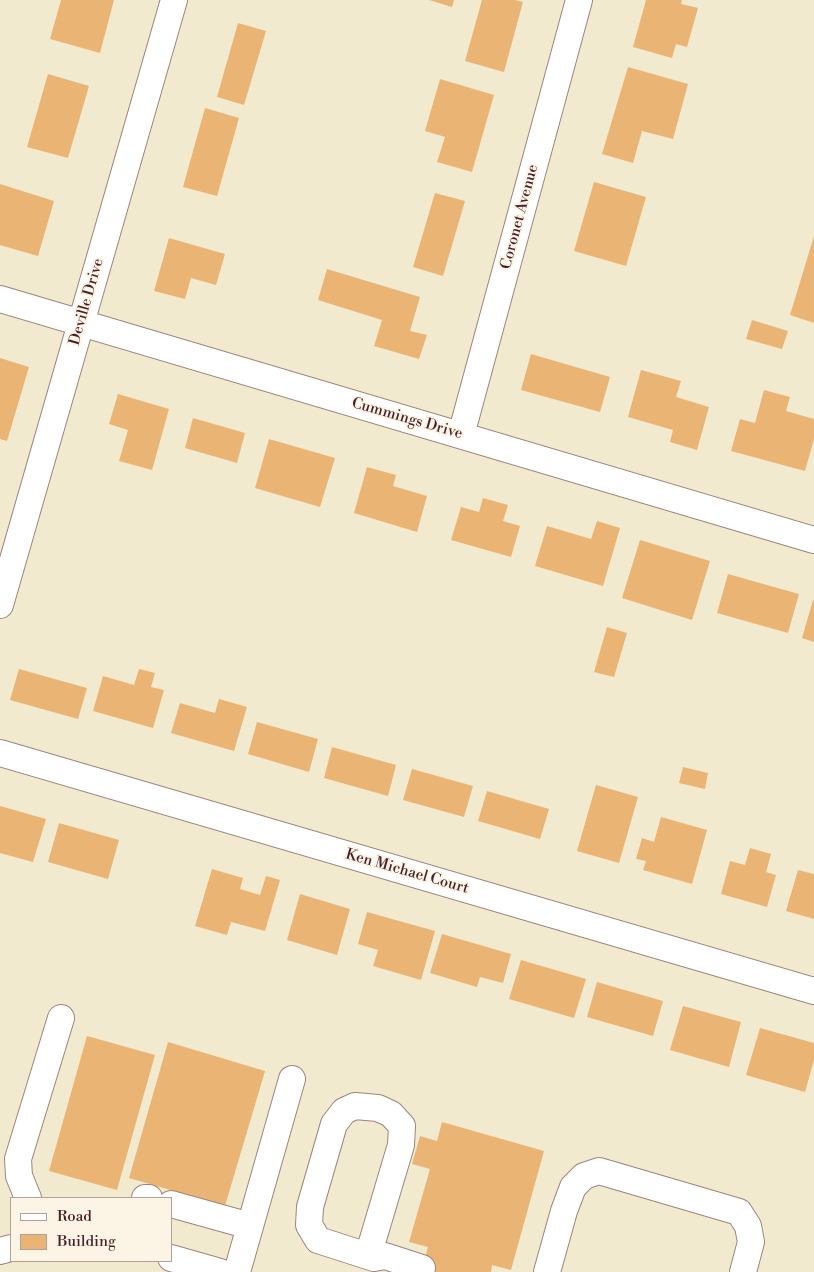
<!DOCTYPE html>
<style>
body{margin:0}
#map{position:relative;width:814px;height:1272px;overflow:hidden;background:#f2eacf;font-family:"Libre Bodoni",serif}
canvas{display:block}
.legend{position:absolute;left:10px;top:1197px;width:162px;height:65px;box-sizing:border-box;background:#fcf5e5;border:1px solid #b59f9b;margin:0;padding:6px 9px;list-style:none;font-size:15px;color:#4a1f2b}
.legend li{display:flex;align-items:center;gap:10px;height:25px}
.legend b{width:25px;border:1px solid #b59f9b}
</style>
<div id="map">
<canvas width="814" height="1272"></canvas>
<ul class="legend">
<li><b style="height:6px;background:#fff"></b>Road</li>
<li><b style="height:14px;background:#eab475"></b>Building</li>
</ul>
</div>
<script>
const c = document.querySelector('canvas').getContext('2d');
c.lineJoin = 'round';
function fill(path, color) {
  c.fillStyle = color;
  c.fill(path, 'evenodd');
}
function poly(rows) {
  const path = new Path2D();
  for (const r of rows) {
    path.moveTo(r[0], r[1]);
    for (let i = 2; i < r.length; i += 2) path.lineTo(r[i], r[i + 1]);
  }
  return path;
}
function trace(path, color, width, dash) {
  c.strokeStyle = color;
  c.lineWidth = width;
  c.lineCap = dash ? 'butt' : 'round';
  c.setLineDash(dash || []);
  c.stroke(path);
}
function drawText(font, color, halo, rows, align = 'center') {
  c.font = font + ' "Libre Bodoni",serif';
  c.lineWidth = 4;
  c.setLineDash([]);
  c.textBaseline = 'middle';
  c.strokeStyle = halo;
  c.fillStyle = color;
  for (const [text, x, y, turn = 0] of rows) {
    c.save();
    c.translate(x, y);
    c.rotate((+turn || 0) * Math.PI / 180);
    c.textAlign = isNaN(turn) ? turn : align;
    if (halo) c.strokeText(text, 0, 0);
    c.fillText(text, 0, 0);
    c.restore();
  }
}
fill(poly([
 [61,0,114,0,100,53,50,39],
 [429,0,454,0,452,7],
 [482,0,515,0,523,2,504,72,465,61],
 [646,0,682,0,681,4,698,8,687,47,676,44,672,58,633,47],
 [238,23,266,31,244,105,217,97],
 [628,67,688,84,673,139,642,131,633,163,602,154],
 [48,74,89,86,68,158,27,147],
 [440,79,494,95,472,172,437,162,445,137,425,131],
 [205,108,239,118,217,196,183,187],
 [594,182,646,197,626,266,574,251],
 [0,184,54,201,38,256,0,245],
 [435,193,465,201,443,276,413,267],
 [814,236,814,323,790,315],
 [169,238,225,254,216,285,191,278,185,299,154,291],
 [327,269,420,297,410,331,427,335,419,359,374,346,382,320,318,300],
 [752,320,788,331,782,349,746,339],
 [531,354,610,377,600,412,521,390],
 [0,358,29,367,7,441,0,439],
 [641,370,681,381,676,397,709,407,697,450,670,442,673,430,628,417],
 [764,390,790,397,786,411,814,419,814,439,805,471,731,451,740,419,755,423],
 [118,394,169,409,152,470,119,461,128,430,109,424],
 [193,418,245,433,237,463,185,448],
 [269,439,335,458,320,507,255,488],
 [367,467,396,475,393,486,427,496,417,532,354,513],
 [483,498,508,505,503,521,520,526,511,557,451,540,461,507,479,512],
 [597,521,620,528,603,586,535,566,547,526,591,539],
 [640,540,710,561,692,620,622,598],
 [728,574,799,594,788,633,717,613],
 [813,600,814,600,814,642,802,638],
 [607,627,627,633,614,677,594,672],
 [19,669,87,688,78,719,10,700],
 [139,669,155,673,151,687,164,690,153,728,93,711,103,676,134,685],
 [219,699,247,707,234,751,171,733,180,703,215,713],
 [257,722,318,739,309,772,248,754],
 [332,747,396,765,388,796,324,778],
 [683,767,708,773,705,789,679,783],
 [412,769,473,786,464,817,403,800],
 [596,785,638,797,619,863,577,851],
 [487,791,549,809,540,839,478,821],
 [0,806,46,819,33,862,0,853],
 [661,817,707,830,692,884,643,870,646,861,636,859,642,838,654,842],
 [59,823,119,840,108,879,48,862],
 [750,848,771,854,766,872,776,875,767,907,721,894,730,861,745,865],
 [212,869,243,878,240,889,260,895,266,876,280,880,265,931,231,922,227,935,195,926],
 [798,870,814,874,814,919,786,911],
 [300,894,350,909,337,955,287,940],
 [367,912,435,931,421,980,373,966,378,950,358,944],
 [442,934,511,954,503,983,480,977,477,987,430,973],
 [521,960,586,979,574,1018,509,999],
 [597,982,663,1001,653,1036,587,1017],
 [683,1006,741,1022,729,1067,670,1050],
 [760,1028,814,1043,814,1060,805,1092,746,1075],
 [87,1036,155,1055,117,1190,49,1171],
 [168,1042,265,1071,225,1206,129,1178],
 [442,1122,544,1151,511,1270,492,1265,491,1272,421,1272,428,1247,409,1242,430,1169,412,1164,420,1136,437,1141]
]), '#eab475');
const minor = poly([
 [0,299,814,540],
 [461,435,579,0],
 [0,605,174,0],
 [0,753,814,991],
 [28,1198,19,1176,18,1159,61,1018],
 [145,1198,149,1198],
 [171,1204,250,1226],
 [0,1251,11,1248],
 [368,1256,401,1145,402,1126,391,1114,378,1108,355,1106,344,1111,334,1124,310,1207,309,1225,318,1240,374,1258,385,1256,422,1268],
 [171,1258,220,1272],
 [237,1272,292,1079],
 [547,1272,564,1211,573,1187,584,1176,599,1171,739,1212,748,1226,751,1242,743,1272]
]);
trace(minor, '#9e847d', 28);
trace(minor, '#fff', 26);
drawText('15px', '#4a1f2b', '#fcf5e5', [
 ["Coronet Avenue",520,217,-75],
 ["Deville Drive",87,302,-74],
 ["Cummings Drive",407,419,16],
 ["Ken Michael Court",407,872,16]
]);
</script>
